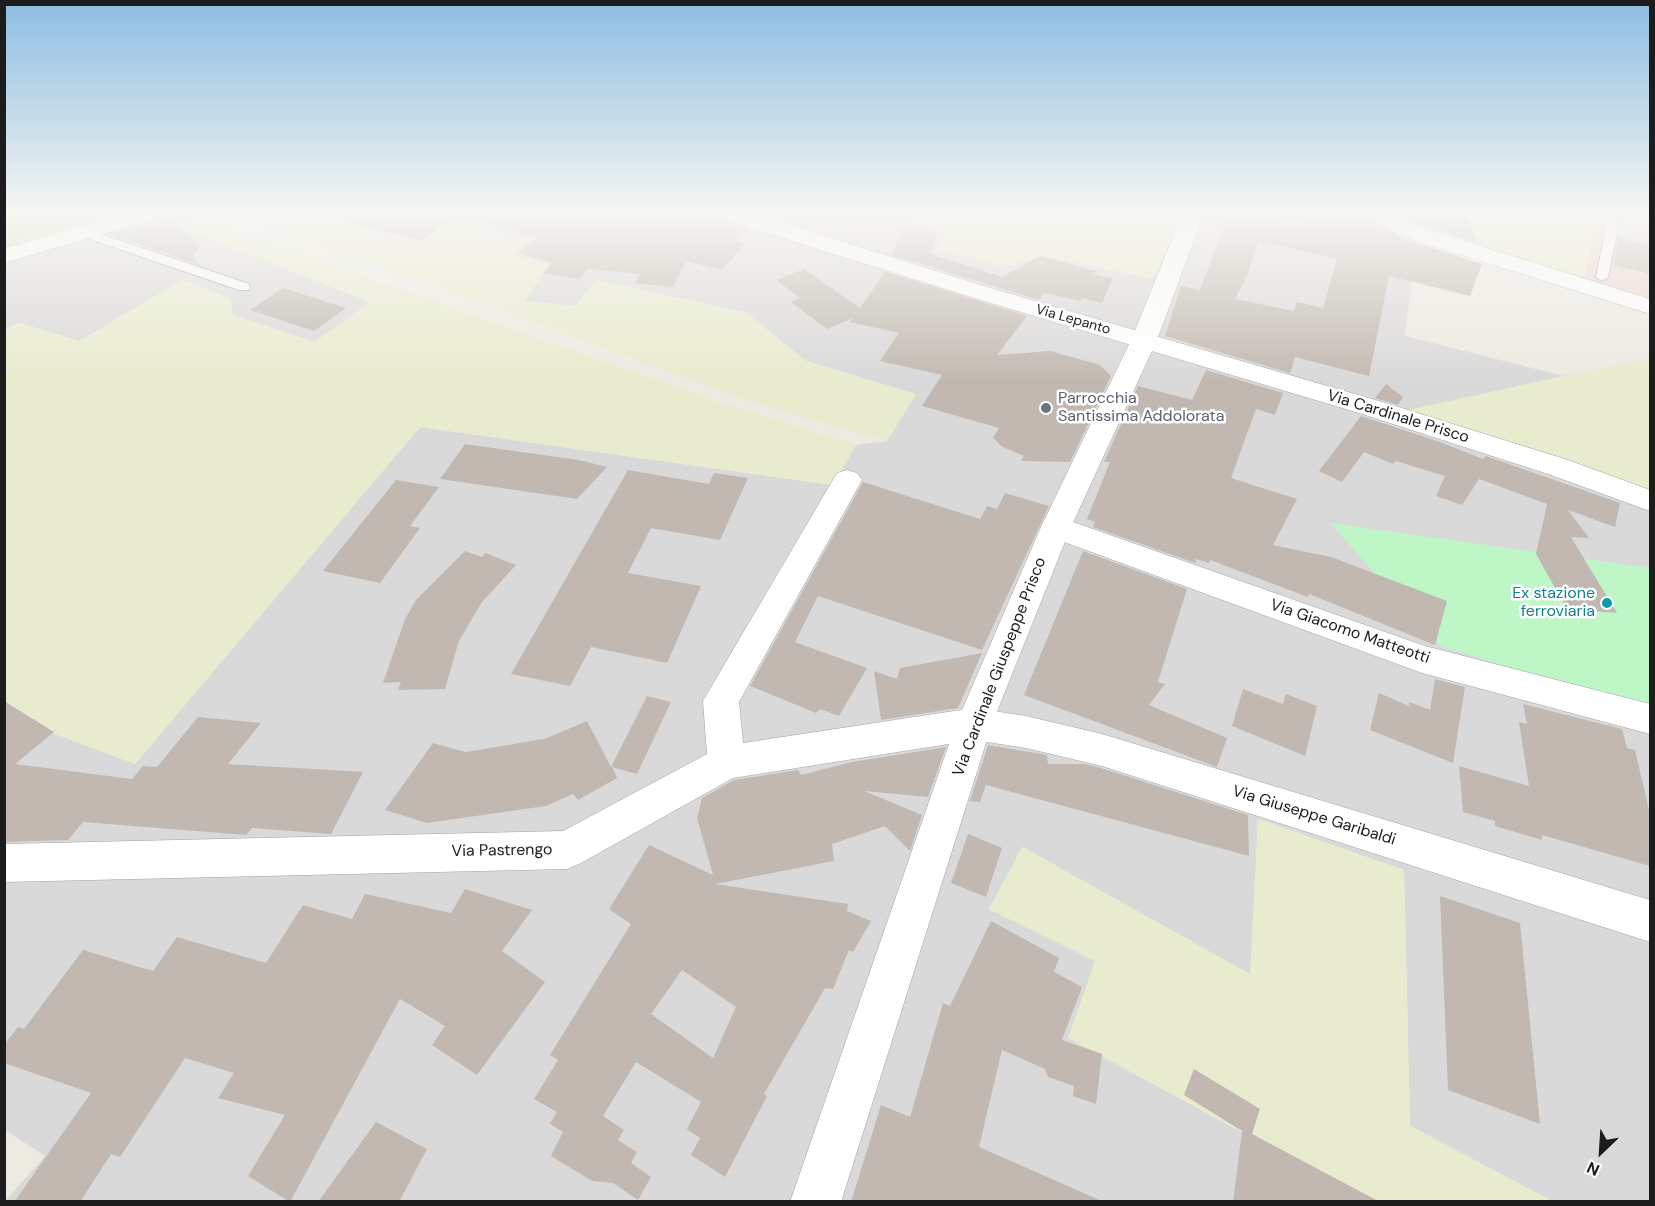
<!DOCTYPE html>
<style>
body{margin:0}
#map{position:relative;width:1655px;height:1206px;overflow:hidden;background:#edeae2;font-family:"DM Sans",sans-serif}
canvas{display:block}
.frame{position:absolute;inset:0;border:6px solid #1c1c1c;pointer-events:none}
.north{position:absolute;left:1571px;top:1122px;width:60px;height:60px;-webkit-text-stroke:4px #fff;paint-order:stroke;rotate:205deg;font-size:16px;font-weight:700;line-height:24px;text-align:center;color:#1c1c1c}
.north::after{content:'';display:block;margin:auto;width:21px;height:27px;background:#1c1c1c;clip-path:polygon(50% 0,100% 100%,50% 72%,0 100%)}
</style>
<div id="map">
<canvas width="1655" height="1206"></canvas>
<div class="frame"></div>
<div class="north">N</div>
</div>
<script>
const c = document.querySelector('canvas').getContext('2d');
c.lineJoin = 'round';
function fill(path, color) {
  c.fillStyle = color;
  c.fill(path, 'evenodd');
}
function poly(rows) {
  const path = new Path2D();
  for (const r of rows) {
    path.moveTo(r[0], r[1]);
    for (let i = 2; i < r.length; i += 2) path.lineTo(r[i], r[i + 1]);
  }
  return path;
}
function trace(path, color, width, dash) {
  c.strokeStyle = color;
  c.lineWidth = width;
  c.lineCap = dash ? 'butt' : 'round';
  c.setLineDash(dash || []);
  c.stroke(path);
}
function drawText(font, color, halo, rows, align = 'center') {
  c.font = font + ' "DM Sans",sans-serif';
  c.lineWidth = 5;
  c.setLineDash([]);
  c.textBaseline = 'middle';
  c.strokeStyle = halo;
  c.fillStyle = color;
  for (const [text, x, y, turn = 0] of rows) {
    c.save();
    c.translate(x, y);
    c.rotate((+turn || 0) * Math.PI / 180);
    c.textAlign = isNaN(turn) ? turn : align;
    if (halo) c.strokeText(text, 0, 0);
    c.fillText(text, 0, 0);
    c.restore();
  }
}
fill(poly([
 [113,213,189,213,202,218,182,228,370,302,315,342,233,315,183,280,79,341,20,323,5,329,4,247],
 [323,213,859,213,950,227,939,250,1006,267,1043,255,1152,279,1181,218,1161,213,1466,213,1417,238,1405,336,1564,376,1410,410,1650,498,1650,1201,1552,1201,1410,1126,1404,870,1258,819,1251,975,1023,847,989,909,1095,961,1368,1201,5,1201,45,1156,5,1130,4,715,135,764,420,427,832,485,856,445,887,441,916,394,806,361,745,312,575,306,524,301,549,265,512,256,525,242,422,214,390,237]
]), '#dad9d9');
fill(poly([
 [1591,213,1650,213,1650,303,1583,284,1594,231,1595,217]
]), '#edd3d1');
fill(poly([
 [229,213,323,213,390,237,422,214,526,242,513,256,549,265,524,301,575,306,596,280,745,312,806,361,916,394,887,441,767,407],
 [1161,213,1181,218,1153,279,1044,255,1006,267,939,250,949,227,859,214],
 [1466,213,1591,213,1595,217,1594,231,1583,284,1418,231,1419,221],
 [202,218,714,401,856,445,833,485,420,427,135,764,5,715,4,374,13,368,5,364,5,329,19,323,79,341,183,280,231,298,233,315,315,342,370,302,182,228],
 [1650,358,1650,498,1408,410,1564,376],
 [1258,819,1404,870,1410,1126,1552,1201,1368,1201,1068,1038,1095,961,989,909,1022,847,1250,974]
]), '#e8ebcd');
fill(poly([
 [5,213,20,214,113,213,5,247]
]), '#c4e6a9');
fill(poly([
 [1330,523,1650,568,1650,710,1440,646]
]), '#bff6c6');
fill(poly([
 [1591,213,1650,213,1650,227,1640,225,1639,241,1594,231,1595,217]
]), '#e0e0e0');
fill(poly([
 [349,213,462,213,422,241,348,222],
 [478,213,716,213,719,220,747,229,736,241,746,243,722,270,686,261,673,287,635,283,640,274,588,269,579,279,543,273,552,263,518,253,536,238,477,219],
 [1229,213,1299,227,1311,213,1364,213,1367,220,1406,240,1482,264,1470,296,1389,276,1369,376,1295,357,1290,373,1165,336,1181,286,1200,290],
 [1258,241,1337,259,1323,308,1297,302,1294,311,1235,299,1248,273],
 [1399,213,1467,213,1476,242,1424,226],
 [169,219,200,245,192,257,200,265,108,234,148,223,153,227],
 [903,228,938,232,931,254,1002,277,1041,256,1096,271,1094,274,1113,278,1102,303,1082,298,1081,301,1044,293,1039,300,892,255],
 [1618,237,1650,245,1650,274,1614,265],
 [804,269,860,308,885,272,1027,316,997,355,1050,351,1100,365,1111,376,1070,462,1021,461,1024,456,1003,447,993,438,999,428,922,406,942,375,880,361,899,333,850,322,853,318,827,329,791,302,800,298,776,280],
 [283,288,346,308,314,331,250,310],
 [1206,370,1283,393,1275,415,1256,409,1231,478,1297,499,1273,545,1331,557,1447,601,1435,645,1309,594,1308,597,1210,560,1209,563,1196,559,1195,563,1093,527,1095,522,1087,519,1110,462,1104,462,1138,386,1192,400],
 [1386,384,1403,397,1398,405,1375,398],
 [1361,416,1440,442,1483,459,1486,456,1620,503,1615,527,1568,510,1589,538,1571,537,1617,613,1567,609,1536,554,1547,504,1479,479,1462,505,1436,496,1445,476,1396,461,1393,464,1364,452,1342,482,1319,471],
 [465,444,579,460,607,467,577,499,440,479],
 [628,470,709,484,714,473,748,478,720,540,651,528,628,573,701,586,667,663,591,647,570,686,511,674],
 [396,480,439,487,410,526,420,528,380,583,323,571],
 [863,482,980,519,987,506,997,509,1005,493,1049,506,982,650,818,596,795,642,867,668,839,716,820,709,816,713,750,686],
 [465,551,482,557,485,553,516,565,482,602,459,641,445,689,398,690,401,682,383,683,405,619,416,600],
 [1083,551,1187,589,1158,682,1165,684,1149,705,1227,738,1217,767,1024,695],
 [982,653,958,708,881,720,874,671,897,679,900,668],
 [1435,679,1465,687,1453,763,1370,730,1379,693,1409,706,1409,702,1430,710],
 [1243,689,1283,704,1286,694,1317,706,1305,756,1232,726],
 [647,696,671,702,637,774,612,767,617,778,578,800,573,794,546,806,427,823,385,810,433,743,466,752,543,739,542,740,587,721,611,767],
 [4,701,54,732,15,764,132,779,143,766,157,767,198,717,261,723,228,764,363,772,331,834,252,828,246,835,83,822,68,840,4,842],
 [1523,704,1622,729,1627,748,1635,750,1650,814,1650,866,1542,835,1542,840,1495,826,1495,821,1463,812,1459,766,1529,786,1519,722,1527,724],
 [988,745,1047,755,1048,764,1085,764,1101,768,1248,815,1249,856,986,785,980,802,970,801],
 [946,747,928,797,864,791,922,815,910,851,885,826,832,844,834,861,715,884,848,904,847,911,871,921,853,952,849,950,833,989,825,988,764,1094,767,1096,725,1177,691,1155,700,1138,687,1129,701,1102,636,1062,603,1116,624,1130,618,1140,637,1152,631,1163,651,1177,638,1200,613,1183,592,1181,551,1156,563,1132,550,1124,557,1112,534,1099,558,1060,550,1055,631,924,609,909,649,845,713,875,697,818,702,798,734,780,798,770,801,775,852,762],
 [682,970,736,1007,713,1058,651,1014],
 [968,834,1002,848,986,897,951,883],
 [465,889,532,910,502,951,545,982,477,1075,432,1045,445,1026,400,999,290,1202,248,1176,285,1115,218,1098,234,1073,185,1058,120,1157,111,1154,80,1202,14,1202,91,1093,4,1063,4,1045,18,1027,24,1029,83,950,153,971,177,937,266,963,303,905,352,919,365,894,451,913],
 [1440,896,1520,923,1540,1124,1448,1090],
 [991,921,1059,958,1054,972,1082,987,1062,1040,1102,1054,1096,1104,1073,1096,1074,1086,1048,1077,1045,1069,1002,1050,979,1147,1104,1202,851,1202,881,1105,910,1117,943,1003,950,1006],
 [1194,1069,1260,1109,1252,1134,1380,1202,1233,1202,1242,1131,1184,1095],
 [376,1122,427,1149,399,1202,318,1202]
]), '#c1b9b1');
const service = poly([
 [1597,213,1609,213,1618,228,1608,277,1602,281,1596,277,1606,228,1597,213],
 [85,229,249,284,250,287,249,290,239,290,81,236,79,233,85,229]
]);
const minor = poly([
 [718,213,751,213,990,288,1379,401,1568,460,1650,490,1650,511,1548,474,1359,413,974,298,720,218,718,213],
 [1366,213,1393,213,1423,228,1650,299,1650,314,1407,238,1368,218,1366,213],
 [847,470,857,473,862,480,739,702,743,743,974,708,1026,716,1102,734,1650,900,1650,942,1102,766,1026,748,974,740,733,778,581,863,567,869,4,882,4,844,563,831,707,754,703,701,837,473,847,470],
 [1056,516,1425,646,1650,704,1650,734,1422,673,1045,535,1041,527,1045,519,1056,516]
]);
const tertiary = poly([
 [124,213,158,213,156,218,4,263,4,249,124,213],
 [1183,213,1204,213,1157,340,1071,527,992,724,841,1202,790,1202,956,724,1041,527,1131,340,1183,213]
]);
trace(service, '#a3a3a3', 2);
trace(minor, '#a3a3a3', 1);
trace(tertiary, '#a3a3a3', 1);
fill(service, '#fff');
fill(minor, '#fff');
fill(tertiary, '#fff');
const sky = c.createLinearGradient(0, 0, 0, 382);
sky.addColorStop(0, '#8cbde2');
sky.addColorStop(0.56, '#f7f6f2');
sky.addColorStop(1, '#f7f6f200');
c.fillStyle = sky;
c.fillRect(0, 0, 1655, 382);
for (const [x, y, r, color] of [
 [1046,408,6,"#6b7280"],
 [1607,603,6,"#0f9aa8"]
]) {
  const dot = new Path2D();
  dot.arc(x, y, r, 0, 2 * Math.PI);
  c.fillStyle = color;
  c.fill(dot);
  trace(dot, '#fff', 2);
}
drawText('14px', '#1c1c1c', '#fff', [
 ["Via Lepanto",1073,320,16]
]);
drawText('16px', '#5b616d', '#fff', [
 ["Parrocchia",1058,399],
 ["Santissima Addolorata",1058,417]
], 'left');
drawText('16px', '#1c1c1c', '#fff', [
 ["Via Cardinale Prisco",1398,417,17],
 ["Via Giacomo Matteotti",1350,632,19],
 ["Via Cardinale Giuspeppe Prisco",1000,667,-69],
 ["Via Giuseppe Garibaldi",1314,816,17],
 ["Via Pastrengo",502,851,-1]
]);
drawText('16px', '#0d838f', '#fff', [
 ["Ex stazione",1595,594],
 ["ferroviaria",1595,612]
], 'right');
</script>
